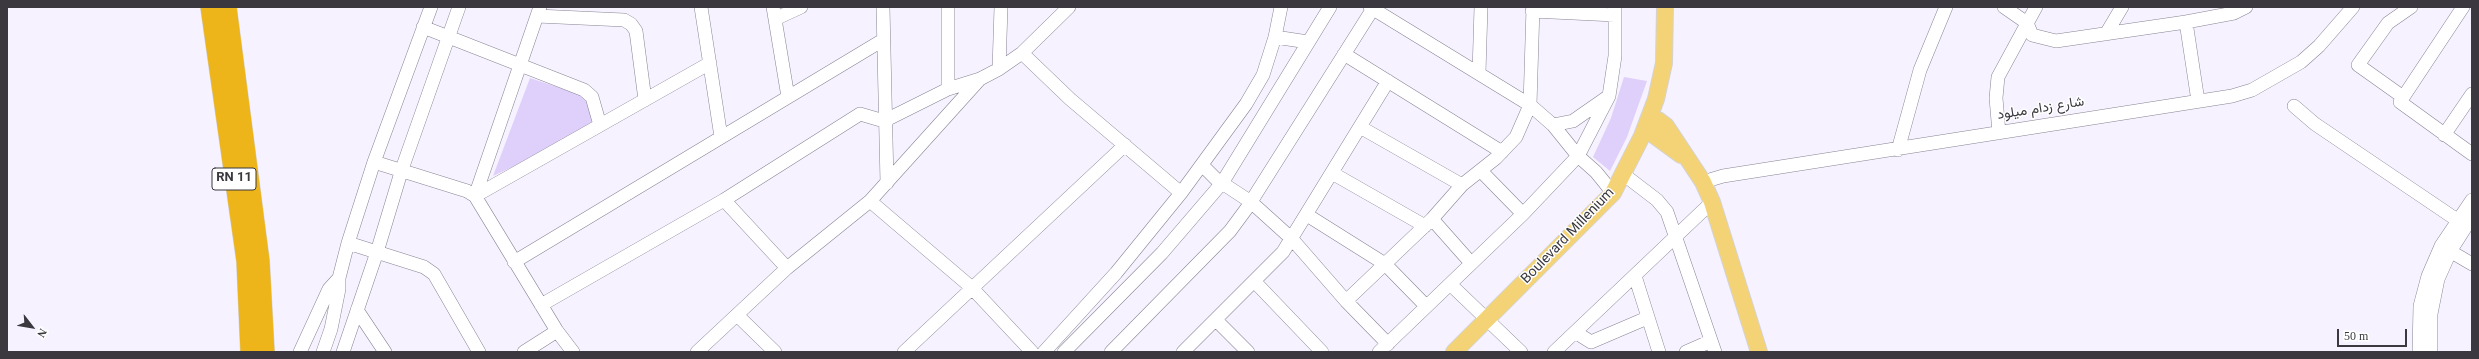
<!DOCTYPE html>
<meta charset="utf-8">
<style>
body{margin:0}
#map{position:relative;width:2479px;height:359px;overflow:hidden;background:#f6f2ff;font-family:Georgia,serif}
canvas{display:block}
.frame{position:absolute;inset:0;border:8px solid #3b393f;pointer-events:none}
.north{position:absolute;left:12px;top:307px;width:40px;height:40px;-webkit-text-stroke:3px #fff;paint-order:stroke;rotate:121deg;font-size:11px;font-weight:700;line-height:16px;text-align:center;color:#3b393f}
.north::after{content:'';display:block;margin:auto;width:14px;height:18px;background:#3b393f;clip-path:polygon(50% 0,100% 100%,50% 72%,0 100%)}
.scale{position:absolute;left:2337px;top:329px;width:70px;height:18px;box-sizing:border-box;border:2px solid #3b393f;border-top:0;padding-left:5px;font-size:12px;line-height:14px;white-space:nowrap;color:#3b393f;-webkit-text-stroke:3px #fff;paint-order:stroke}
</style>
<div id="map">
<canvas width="2479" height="359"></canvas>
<div class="frame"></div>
<div class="north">N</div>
<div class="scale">50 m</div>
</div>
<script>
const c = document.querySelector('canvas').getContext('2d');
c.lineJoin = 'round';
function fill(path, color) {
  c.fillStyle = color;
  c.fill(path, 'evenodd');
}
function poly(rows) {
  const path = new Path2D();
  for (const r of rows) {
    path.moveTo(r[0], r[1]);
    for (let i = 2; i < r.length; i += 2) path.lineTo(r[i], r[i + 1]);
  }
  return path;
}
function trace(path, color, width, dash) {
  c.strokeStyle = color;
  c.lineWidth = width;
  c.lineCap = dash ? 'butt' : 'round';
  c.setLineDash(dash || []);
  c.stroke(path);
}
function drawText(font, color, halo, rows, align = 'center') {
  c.font = font + ' Georgia,Vazirmatn,serif';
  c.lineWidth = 3;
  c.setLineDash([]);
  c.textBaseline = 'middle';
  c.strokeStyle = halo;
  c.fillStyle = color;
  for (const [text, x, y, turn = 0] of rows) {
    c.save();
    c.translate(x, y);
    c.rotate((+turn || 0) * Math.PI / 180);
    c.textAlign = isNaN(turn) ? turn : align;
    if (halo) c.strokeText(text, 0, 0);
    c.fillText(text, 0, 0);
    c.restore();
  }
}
fill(poly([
 [1624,77,1647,81,1627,137,1610,171,1593,157,1611,118],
 [530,78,578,94,588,103,595,128,493,176]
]), '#dfd0fb');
const minor = poly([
 [701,7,721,137],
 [773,7,788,97],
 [883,7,887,183],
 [948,7,948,89,980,79,999,69,1001,7],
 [1370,7,1530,105,1553,125,1578,156,1596,172,1613,193],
 [2004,7,2027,23,2032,35,2056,41,2186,22,2234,13,2246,7],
 [2463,7,2400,102,2472,154],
 [1532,11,1615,15],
 [537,16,624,20,631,24,636,31,645,100],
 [775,19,801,7],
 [2186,22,2198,101],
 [423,27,584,90,592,97,600,125],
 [2106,34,2122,7],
 [1275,37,1308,42],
 [1022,53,1070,99,1181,193],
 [1344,54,1502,152],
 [999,69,1022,53,1069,7],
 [1479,73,1481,7],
 [2403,97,2358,65,2388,23,2411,7],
 [2294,106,2315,124,2466,226],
 [1553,125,1573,121,1606,98],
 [1360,127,1462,185],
 [1999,133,1996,98,1998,77,2036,7],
 [2444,135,2472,94],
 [1898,150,1920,70,1946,7],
 [374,162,467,191,475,196,557,331,573,352],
 [1202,165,1216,179,1251,202,1292,239,1346,301,1388,344],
 [1481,171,1523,214],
 [1332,173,1425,226],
 [1623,174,1657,200,1667,212,1715,352],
 [1703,182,1723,176,2232,96,2252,90,2301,62,2319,46,2353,7],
 [475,196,710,63],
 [475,196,540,7],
 [724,200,787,268],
 [870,201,971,287,1032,352],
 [1307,215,1385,264,1426,306],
 [1432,219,1471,263],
 [348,243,424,267,434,274,479,352],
 [2443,247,2472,264],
 [514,262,883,40],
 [1635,276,1659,352],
 [1255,282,1322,352],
 [1450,284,1521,352],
 [1346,301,1432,219,1462,185,1496,158,1516,137,1530,105,1533,7],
 [541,305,724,200,860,114,884,121,948,89],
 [357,310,385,352],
 [737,315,775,352],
 [1216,320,1248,352],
 [1575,332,1591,342,1647,318],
 [300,352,329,289,339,278],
 [323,352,331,329,339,289,339,278,348,243,374,162,431,7],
 [343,352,377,252,402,169,459,7],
 [524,352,557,331],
 [697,352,787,268,870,201,980,79],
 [904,352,1125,145],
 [1044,352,1116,273,1181,193,1246,104,1263,75,1275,37,1281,7],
 [1064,352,1162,253,1222,183,1330,7],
 [1111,352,1230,231,1247,208,1374,7],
 [1183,352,1283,252,1388,81],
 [1379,352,1523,214,1578,156,1609,96,1615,56,1615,7],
 [1554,352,1712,202],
 [1686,352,1711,341],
 [2419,352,2420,306,2428,276,2441,246,2472,200],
 [2431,352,2431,314,2438,279,2451,250,2472,217]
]);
const major = poly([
 [1649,117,1658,120,1666,126,1703,182,1712,202,1759,352],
 [1647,124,1655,136,1681,155],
 [1454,352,1613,193,1642,136,1656,99,1664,63,1665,7]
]);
const highway = poly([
 [210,7,246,261,250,352],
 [227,7,260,261,265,352]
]);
trace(minor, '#898493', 14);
trace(major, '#d4d3d5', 18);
trace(highway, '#d4d3d5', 20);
trace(minor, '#fff', 13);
trace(major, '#f4d376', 16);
trace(highway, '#edb51a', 19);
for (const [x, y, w] of [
 [234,179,44]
]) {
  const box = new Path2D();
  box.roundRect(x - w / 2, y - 11, w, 22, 3);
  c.fillStyle = '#fff';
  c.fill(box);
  trace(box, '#3b393f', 1);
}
drawText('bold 13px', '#3b393f', null, [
 ["RN 11",234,179]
]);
drawText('14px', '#3b393f', '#fff', [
 ["شارع زدام ميلود",2041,110,-9],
 ["Boulevard Millenium",1569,237,-46]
]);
</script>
